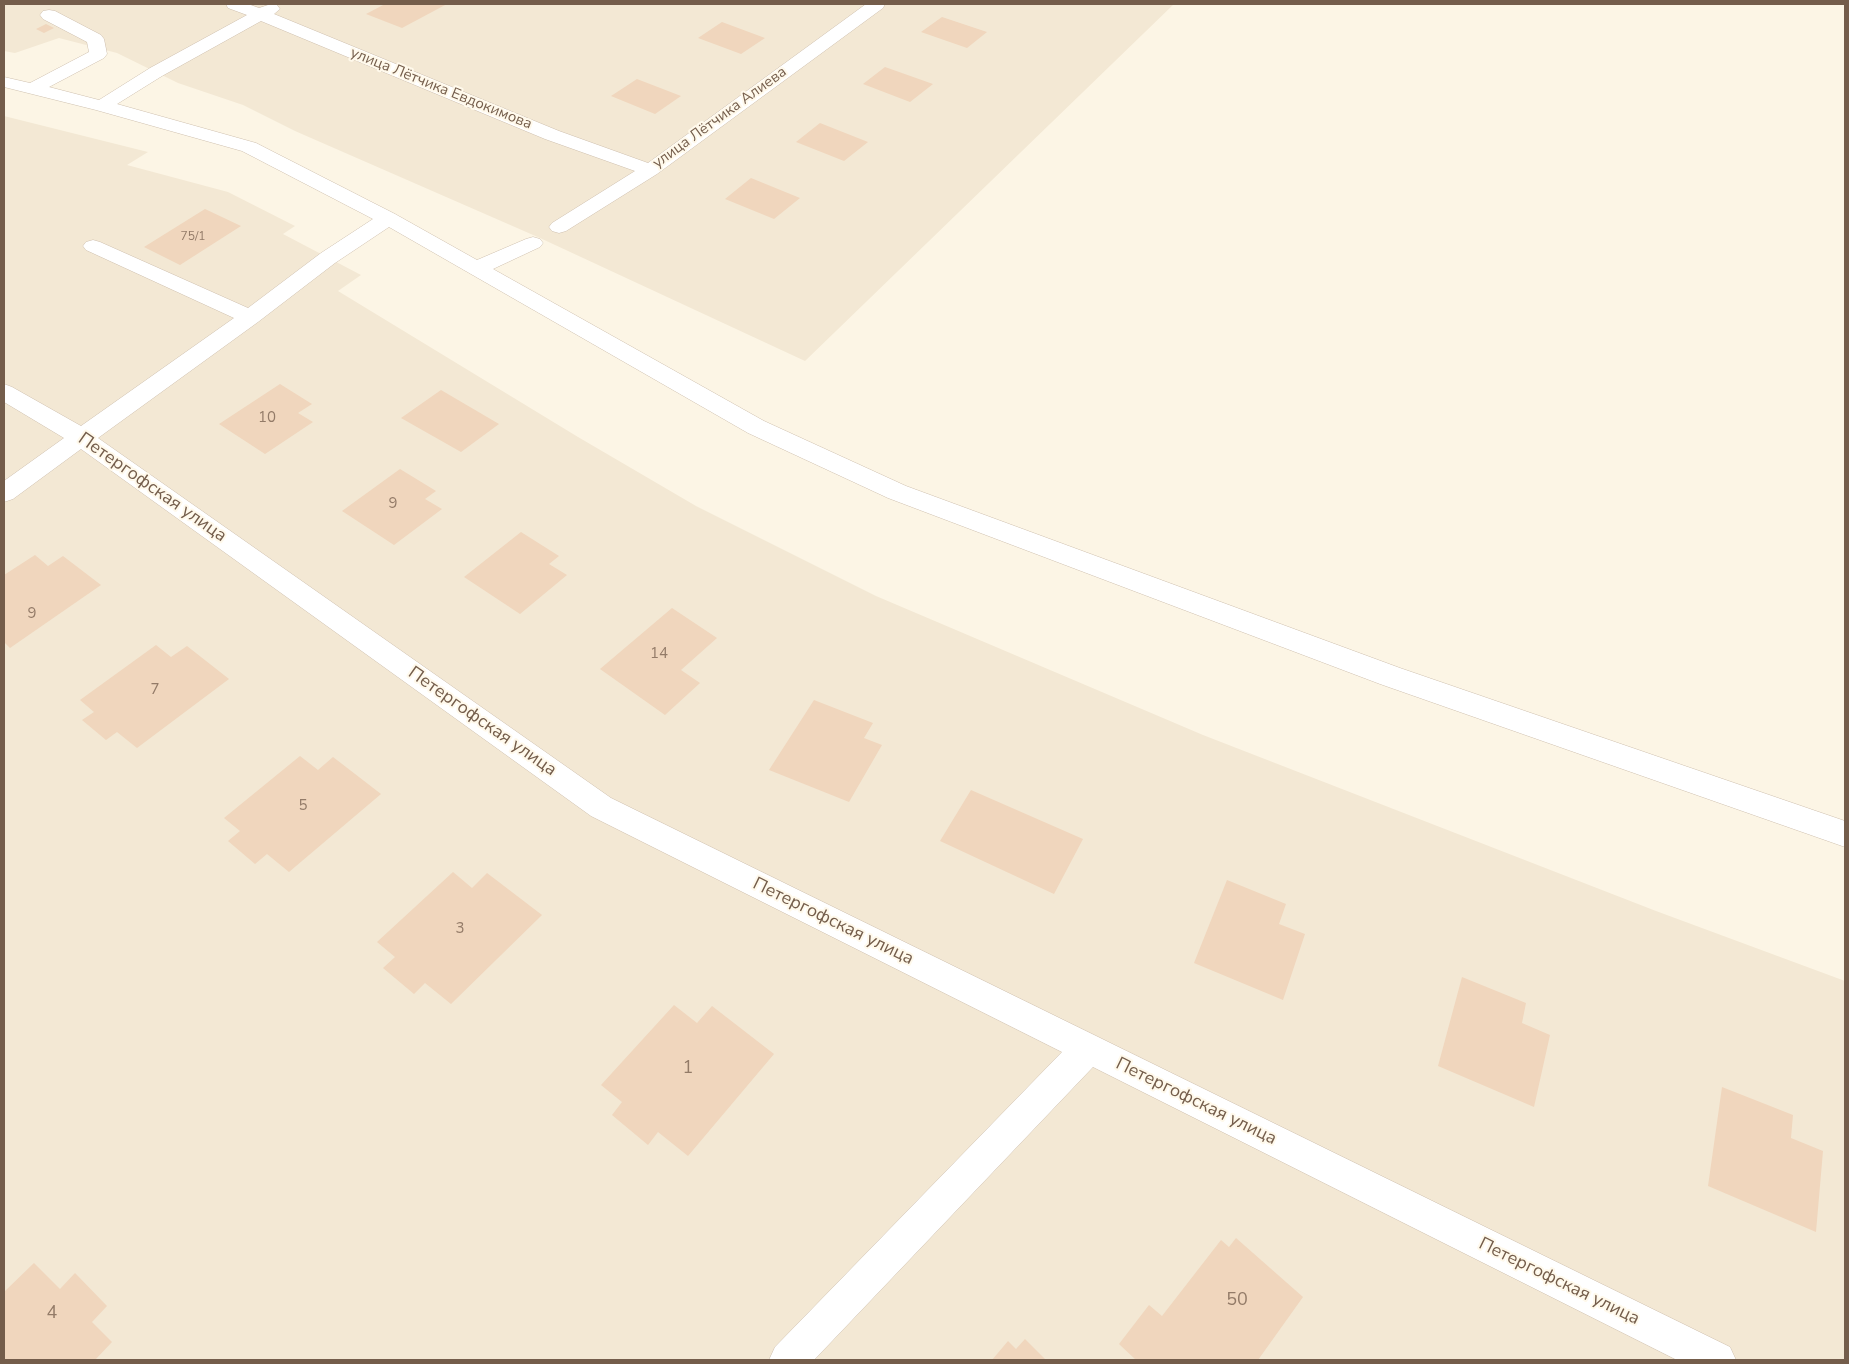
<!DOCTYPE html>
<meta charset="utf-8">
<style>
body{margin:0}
#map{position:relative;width:1849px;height:1364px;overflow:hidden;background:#fcf5e5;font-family:"Nunito Sans",sans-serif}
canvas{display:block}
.frame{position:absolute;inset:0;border:5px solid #745d4b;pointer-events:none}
</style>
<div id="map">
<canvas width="1849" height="1364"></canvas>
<div class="frame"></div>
</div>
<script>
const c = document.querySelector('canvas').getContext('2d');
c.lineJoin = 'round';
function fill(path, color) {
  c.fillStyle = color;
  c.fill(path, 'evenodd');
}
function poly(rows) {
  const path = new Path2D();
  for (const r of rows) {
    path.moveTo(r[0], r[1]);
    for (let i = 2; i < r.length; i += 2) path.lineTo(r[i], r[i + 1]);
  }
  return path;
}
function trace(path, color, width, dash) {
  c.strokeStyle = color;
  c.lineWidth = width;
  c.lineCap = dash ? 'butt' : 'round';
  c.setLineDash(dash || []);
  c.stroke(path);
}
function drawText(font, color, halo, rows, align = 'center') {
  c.font = font + ' "Nunito Sans",sans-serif';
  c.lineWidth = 4;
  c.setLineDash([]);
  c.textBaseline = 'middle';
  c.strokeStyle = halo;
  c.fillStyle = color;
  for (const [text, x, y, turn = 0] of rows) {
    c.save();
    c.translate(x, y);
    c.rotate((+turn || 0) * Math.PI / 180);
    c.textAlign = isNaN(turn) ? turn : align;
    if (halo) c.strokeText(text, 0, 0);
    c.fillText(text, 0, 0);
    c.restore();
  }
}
fill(poly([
 [4,4,1174,4,805,361,540,238,295,131,243,105,178,83,117,53,59,38,15,53,4,51],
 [4,116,148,152,127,165,228,192,295,226,283,234,361,275,338,291,578,437,696,506,876,596,1203,735,1656,911,1845,981,1845,1360,4,1360]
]), '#f3e8d4');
fill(poly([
 [385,4,447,4,402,28,366,14],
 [942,17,987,32,967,48,921,32],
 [722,22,765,38,741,54,698,38],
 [46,24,54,28,44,33,36,29],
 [885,67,933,84,910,102,863,84],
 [637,79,681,96,655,114,611,96],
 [820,123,868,142,844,161,796,142],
 [751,178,800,198,774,219,725,199],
 [205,209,241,226,180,265,144,247],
 [280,384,312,404,298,413,313,422,265,454,219,424],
 [441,390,499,424,461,452,401,418],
 [400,469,436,491,425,499,442,509,394,545,342,511],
 [521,532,559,556,549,564,567,575,520,614,464,577],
 [35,555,48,566,63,556,101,585,10,648,4,642,4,575],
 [672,608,717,638,681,670,700,683,665,715,600,669],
 [156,645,171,657,187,646,229,679,137,748,117,732,106,740,82,720,94,712,80,700],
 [814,700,873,723,864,738,882,745,849,802,769,770],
 [300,756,318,770,333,757,381,794,289,872,267,854,255,864,228,841,240,831,224,818],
 [971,790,1083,839,1054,894,940,841],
 [453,872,472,888,487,873,542,915,451,1004,425,983,414,994,383,968,395,957,377,942],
 [1227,880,1286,904,1279,924,1305,934,1283,1000,1194,963],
 [1462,977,1526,1003,1522,1023,1550,1035,1534,1107,1438,1066],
 [674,1005,697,1023,712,1006,774,1054,688,1156,658,1132,648,1145,612,1115,622,1102,601,1085],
 [1722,1087,1793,1115,1791,1138,1823,1151,1816,1232,1708,1186],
 [1236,1238,1303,1297,1258,1360,1136,1360,1119,1344,1149,1305,1162,1316,1221,1240,1229,1247],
 [34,1263,60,1289,75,1273,107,1306,92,1322,112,1342,95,1360,4,1360,4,1292],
 [1025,1339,1046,1360,992,1360,1008,1341,1016,1349]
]), '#f0d6bd');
const minor = poly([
 [226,4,248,4,259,8,271,4,277,5,280,9,274,14,559,131,648,163,866,4,885,4,883,8,657,174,566,231,559,233,552,231,549,227,552,223,635,171,545,139,261,21,162,76,117,104,256,143,395,214,477,260,526,239,533,237,540,239,543,243,540,247,493,269,764,421,906,486,1400,668,1845,821,1845,847,1380,684,888,498,748,433,389,227,335,263,258,322,98,438,611,798,1730,1347,1736,1360,1677,1360,1093,1067,814,1360,769,1360,775,1347,1062,1052,591,816,81,449,13,499,4,502,4,481,64,438,4,402,4,384,12,387,81,426,234,318,86,250,83,246,86,242,93,240,100,242,248,308,321,253,373,219,242,151,96,110,4,87,4,77,30,83,89,52,87,42,43,19,40,15,43,11,49,10,55,11,101,35,104,39,107,54,104,58,49,87,99,100,150,68,247,15,228,8,226,4]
]);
trace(minor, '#cfc0af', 1);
fill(minor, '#fff');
drawText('12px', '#937b68', null, [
 ["75/1",193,237]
]);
drawText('15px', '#745d4b', '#fff9eb', [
 ["улица Лётчика Евдокимова",441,89,22],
 ["улица Лётчика Алиева",720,118,-36]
]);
drawText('15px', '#937b68', null, [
 ["10",267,418],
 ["9",393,504],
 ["9",32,614],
 ["14",659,654],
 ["7",155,690],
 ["5",303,806],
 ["3",460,929]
]);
drawText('18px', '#745d4b', '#fff9eb', [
 ["Петергофская улица",152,488,35],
 ["Петергофская улица",482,722,35],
 ["Петергофская улица",833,922,26],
 ["Петергофская улица",1196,1102,26],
 ["Петергофская улица",1559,1282,26]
]);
drawText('18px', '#937b68', null, [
 ["1",688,1069],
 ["50",1237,1301],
 ["4",52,1314]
]);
</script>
